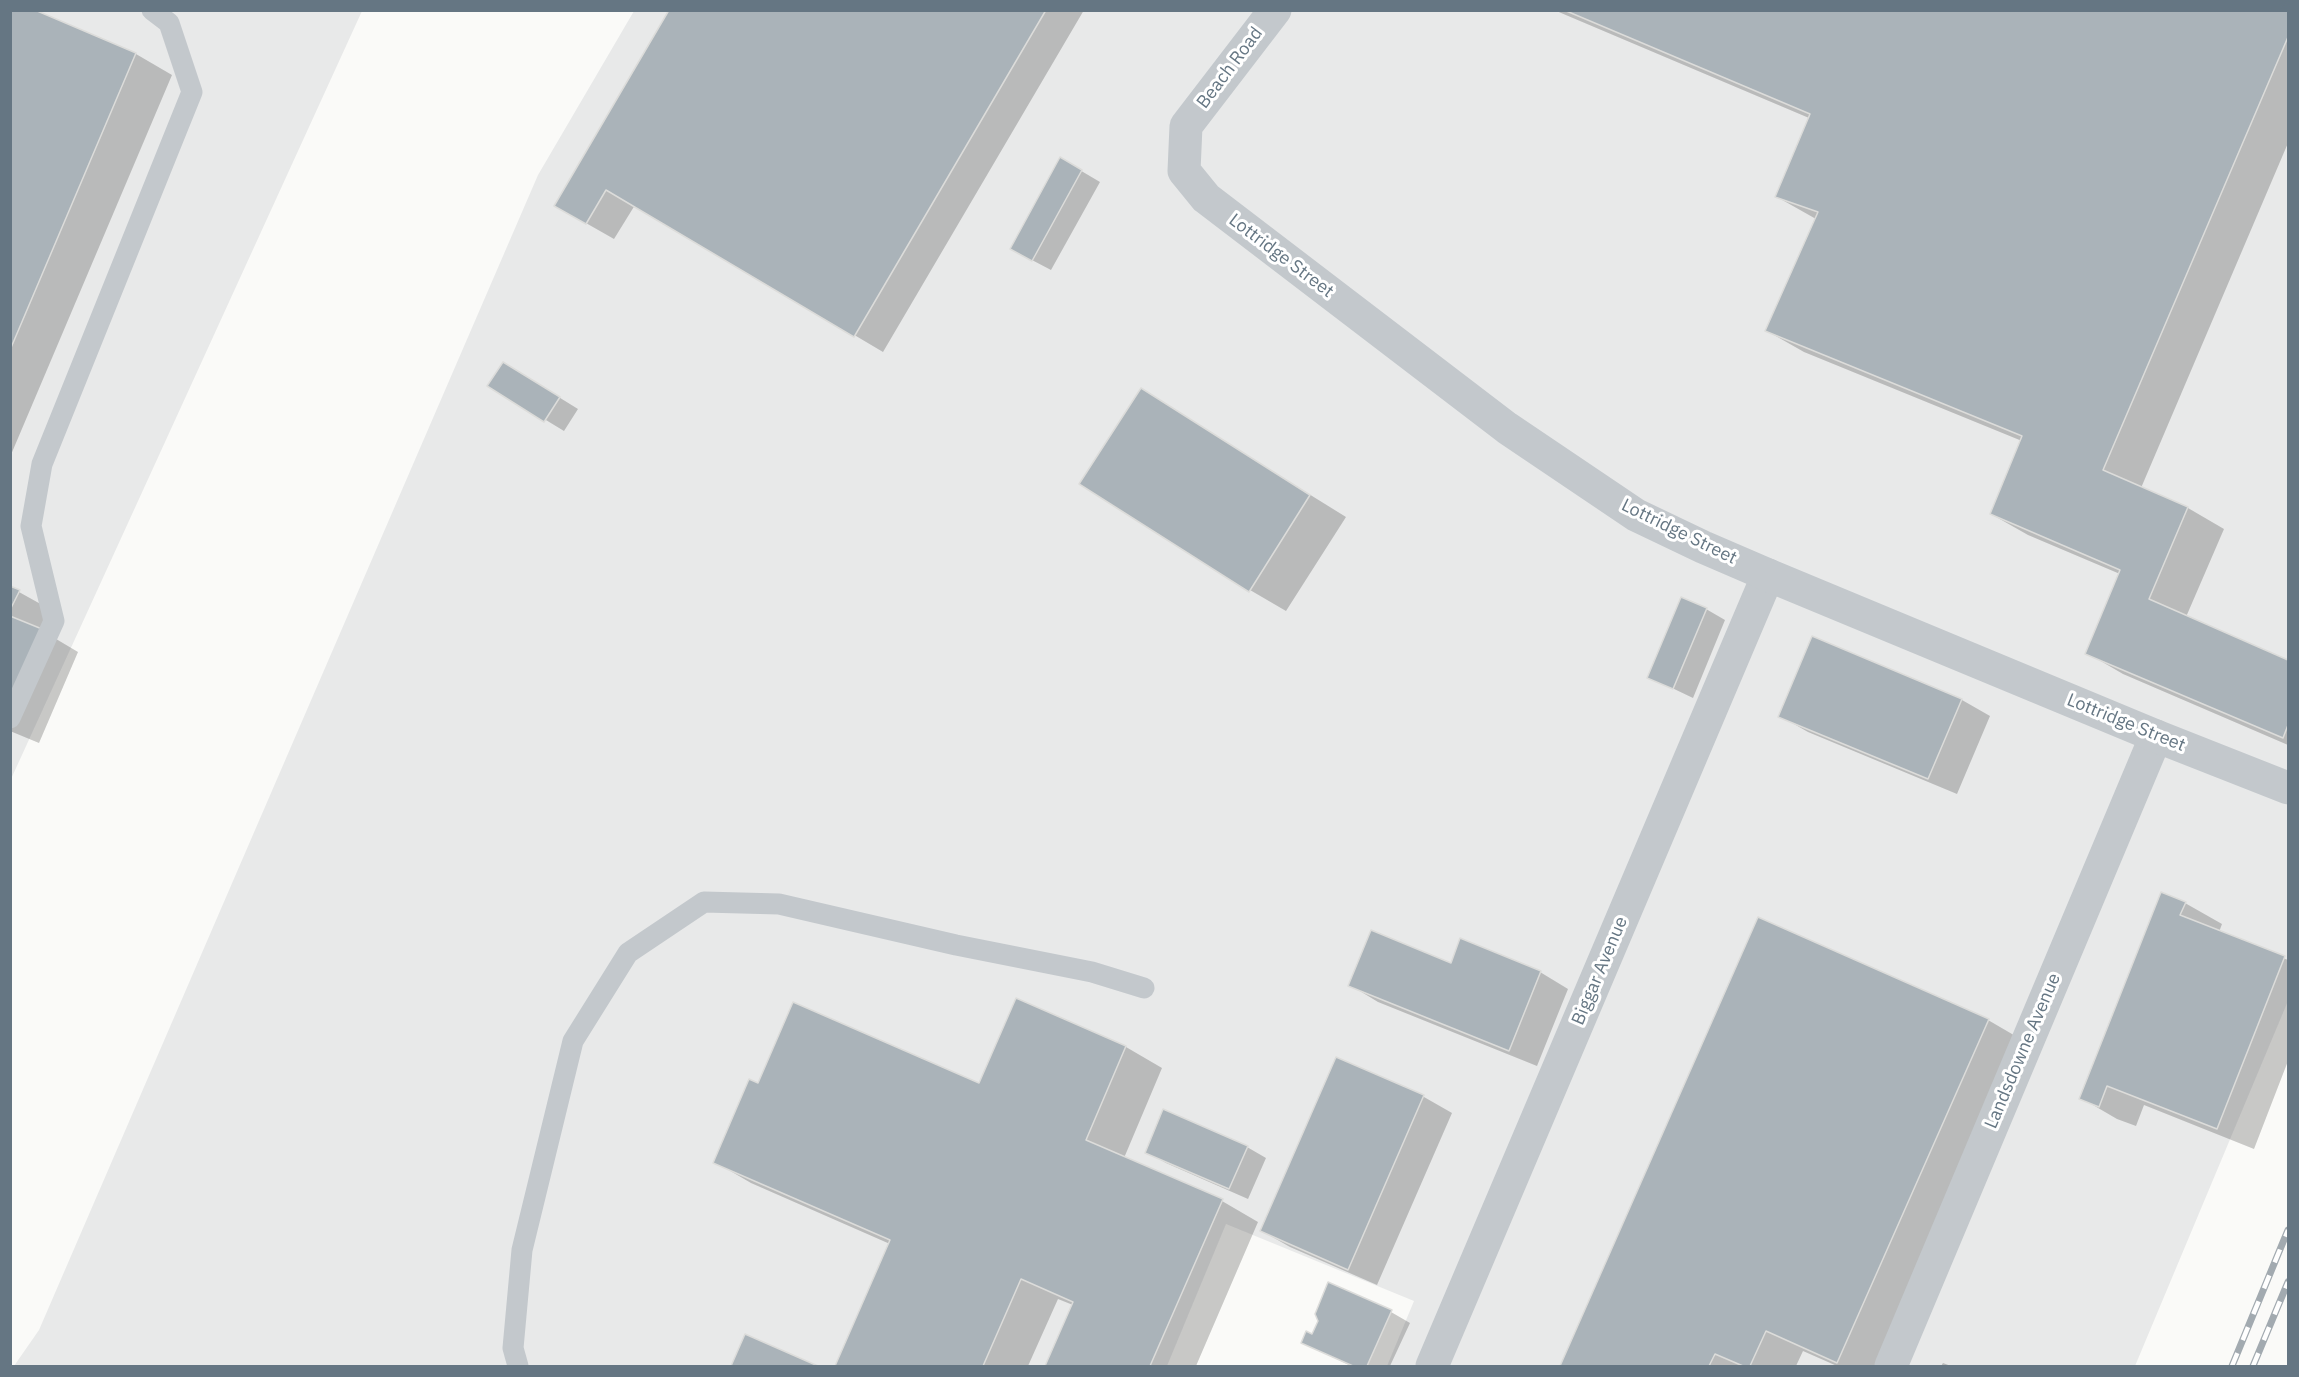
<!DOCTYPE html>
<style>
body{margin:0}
#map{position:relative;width:2299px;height:1377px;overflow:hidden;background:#fafaf8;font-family:"IBM Plex Sans",sans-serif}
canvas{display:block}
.frame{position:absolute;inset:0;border:12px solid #657683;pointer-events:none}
</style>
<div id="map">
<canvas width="2299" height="1377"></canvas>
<div class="frame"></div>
</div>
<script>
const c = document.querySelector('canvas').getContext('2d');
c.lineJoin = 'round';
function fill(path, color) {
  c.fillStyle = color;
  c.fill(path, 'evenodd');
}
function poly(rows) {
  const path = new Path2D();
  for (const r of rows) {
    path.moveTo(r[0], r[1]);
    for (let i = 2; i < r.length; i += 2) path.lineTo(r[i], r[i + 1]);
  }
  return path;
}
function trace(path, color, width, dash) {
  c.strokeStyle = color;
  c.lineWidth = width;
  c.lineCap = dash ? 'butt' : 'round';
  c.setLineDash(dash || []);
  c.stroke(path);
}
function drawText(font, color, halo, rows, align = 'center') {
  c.font = font + ' "IBM Plex Sans",sans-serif';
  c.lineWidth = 6;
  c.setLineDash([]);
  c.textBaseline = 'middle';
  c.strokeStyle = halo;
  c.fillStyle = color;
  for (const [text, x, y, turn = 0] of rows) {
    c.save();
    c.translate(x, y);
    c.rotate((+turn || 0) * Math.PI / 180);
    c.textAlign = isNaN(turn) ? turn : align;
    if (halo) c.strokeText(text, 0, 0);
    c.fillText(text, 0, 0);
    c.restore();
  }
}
fill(poly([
 [11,11,362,11,11,779],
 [634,11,2288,11,2288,1001,2135,1366,1387,1366,1414,1301,1226,1224,1167,1366,14,1366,39,1330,538,175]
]), '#e8e9e9');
fill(poly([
 [10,10,31,10,136,54,172,75,10,457],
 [671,10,1084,10,883,352,635,205,614,239,556,206],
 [1554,10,2288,10,2288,143,2141,488,2188,508,2224,529,2186,617,2288,661,2288,745,2123,674,2087,653,2120,574,2028,535,1991,514,2022,441,1804,352,1767,331,1816,219,1777,197,1809,118],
 [1061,159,1100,182,1051,270,1030,259],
 [523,375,578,409,564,431,490,386],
 [1141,390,1346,517,1286,611,1250,590],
 [10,587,55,612,46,633,78,652,39,743,10,731],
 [1706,609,1725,620,1693,698,1649,677],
 [1813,638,1962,700,1990,716,1957,794,1808,732,1780,716],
 [2161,894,2185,903,2222,924,2219,932,2288,960,2288,1061,2254,1149,2144,1105,2136,1126,2117,1119,2081,1098],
 [1759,919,1988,1020,2024,1041,1881,1366,1837,1366,1803,1351,1796,1366,1561,1366],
 [1451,965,1540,972,1568,989,1537,1066,1378,1002,1350,985],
 [1016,1000,1126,1047,1162,1068,1124,1158,1222,1201,1258,1222,1196,1366,1047,1366,1073,1305,1058,1299,1028,1366,837,1366,890,1244,751,1183,715,1162,759,1085,979,1085],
 [1337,1059,1424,1097,1452,1113,1377,1285,1290,1247,1262,1231],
 [1247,1147,1266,1158,1248,1199,1166,1163,1147,1152],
 [1391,1312,1410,1323,1390,1366,1351,1366,1302,1342,1313,1336,1320,1321],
 [746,1336,814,1366,733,1366],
 [1943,1363,1951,1366,1941,1366]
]), '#0003');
const building = poly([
 [10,10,35,10,136,53,10,350,10,10],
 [669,10,1046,10,854,337,606,190,586,224,554,206,669,10],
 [1564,10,2288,10,2288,37,2103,470,2188,507,2149,599,2288,660,2288,725,2283,738,2085,654,2120,570,1990,514,2022,436,1765,331,1818,212,1775,197,1810,114,1564,10],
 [1060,157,1082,170,1032,261,1010,249,1060,157],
 [503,362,560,397,544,422,487,386,503,362],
 [1141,388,1310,495,1249,592,1079,484,1141,388],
 [10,586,20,590,10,610,10,586],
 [1681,597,1707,608,1673,689,1647,678,1681,597],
 [10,616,42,629,10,704,10,616],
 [1812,636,1962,699,1928,779,1778,717,1812,636],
 [2161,892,2186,902,2180,915,2285,956,2217,1129,2107,1086,2099,1107,2079,1099,2161,892],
 [1758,917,1989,1019,1837,1363,1766,1331,1750,1366,1743,1366,1715,1354,1709,1366,1560,1366,1758,917],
 [1371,930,1451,963,1460,938,1541,971,1509,1051,1348,986,1371,930],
 [1016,998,1126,1046,1086,1140,1223,1199,1150,1366,1045,1366,1073,1302,1021,1279,983,1366,835,1366,890,1240,713,1163,749,1079,758,1083,793,1002,979,1083,1016,998],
 [1336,1057,1424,1095,1348,1270,1260,1231,1336,1057],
 [1163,1109,1248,1146,1229,1189,1145,1153,1163,1109],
 [1328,1282,1392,1310,1367,1366,1353,1366,1301,1343,1306,1331,1312,1334,1318,1321,1315,1314,1328,1282],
 [745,1334,818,1366,731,1366,745,1334]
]);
fill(building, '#aab3b9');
trace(building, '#dcdcda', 1.5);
trace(poly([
 [10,718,54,621,31,526,42,464,192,92,169,23,152,10],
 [518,1366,513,1348,522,1250,573,1041,628,953,704,902,779,904,956,945,1092,972,1144,988]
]), '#c3c8cc', 21);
trace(poly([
 [1432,1366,1768,575],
 [1891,1366,2156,736]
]), '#c3c8cc', 33);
trace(poly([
 [1275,10,1186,126,1184,171,1206,198,1507,428,1636,515,1703,547,1768,575,2156,736,2288,788]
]), '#c3c8cc', 33);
const rail = poly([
 [2232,1366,2288,1230],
 [2253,1366,2288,1282]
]);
trace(rail, '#a2aab0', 7);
trace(rail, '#fff', 4.5, [14]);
drawText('18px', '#657683', '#fff', [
 ["Beach Road",1230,68,-53],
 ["Lottridge Street",1281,256,37],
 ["Lottridge Street",1679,532,26],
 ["Lottridge Street",2126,723,22],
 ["Biggar Avenue",1600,971,-67],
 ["Landsdowne Avenue",2023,1051,-67]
]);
</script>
